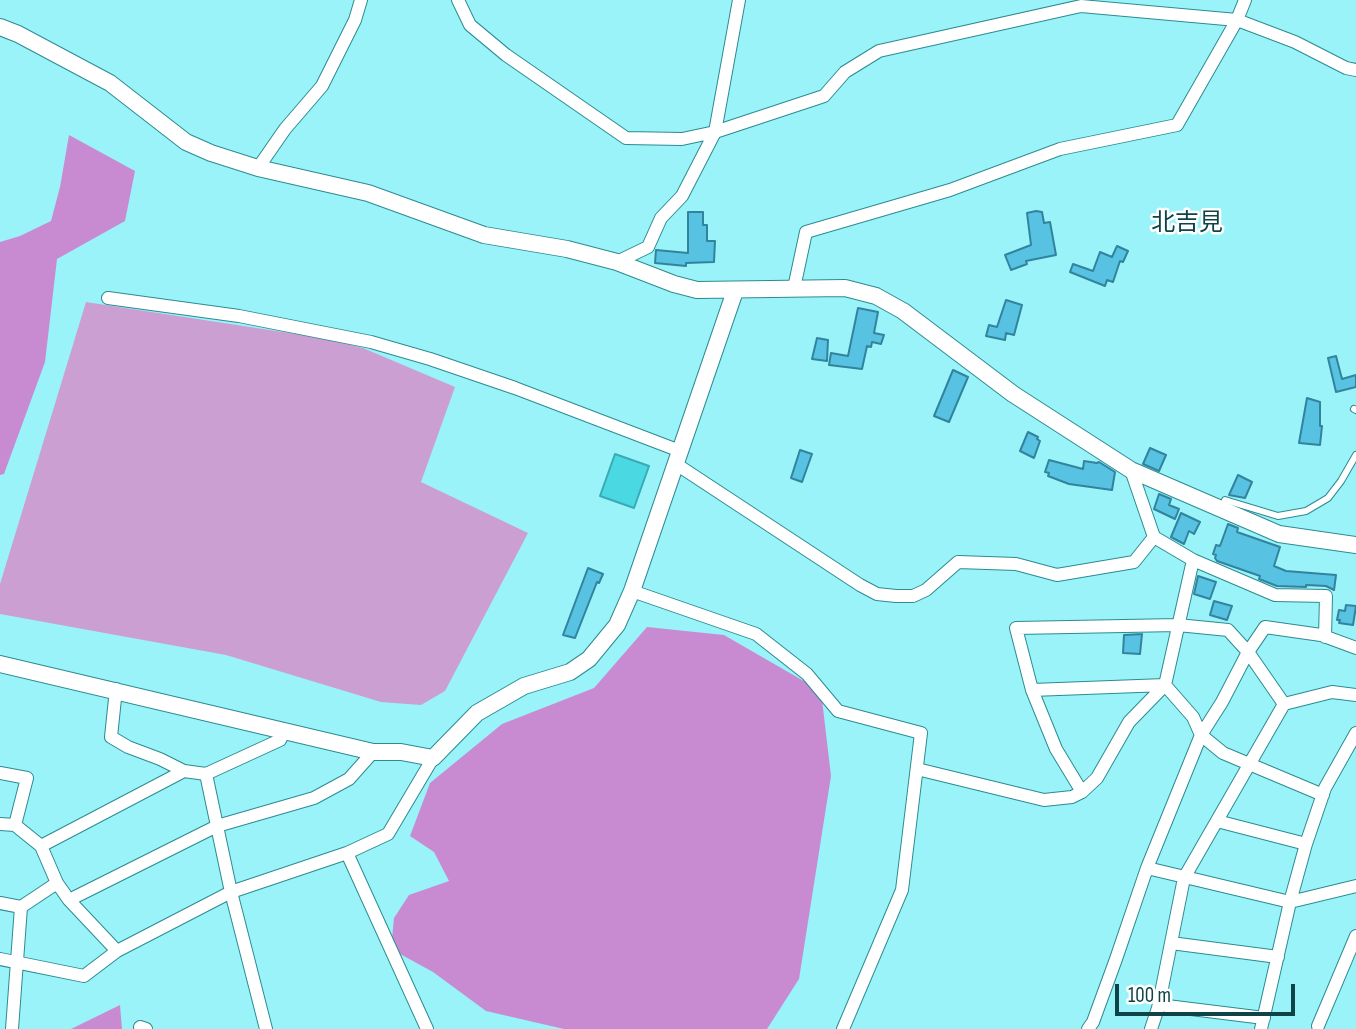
<!DOCTYPE html>
<meta charset="utf-8">
<style>
body{margin:0}
#map{position:relative;width:1356px;height:1029px;overflow:hidden;background:#99f3f9;font-family:"Sofia Sans Condensed",sans-serif}
canvas{display:block}
.scale{position:absolute;left:1115px;top:984px;width:180px;height:32px;box-sizing:border-box;border:4px solid #0e4347;border-top:0;padding-left:9px;font-size:21px;line-height:24px;white-space:nowrap;color:#0e4347;-webkit-text-stroke:5px #fff;paint-order:stroke}
</style>
<div id="map">
<canvas width="1356" height="1029"></canvas>
<div class="scale">100 m</div>
</div>
<script>
const c = document.querySelector('canvas').getContext('2d');
c.lineJoin = 'round';
function fill(path, color) {
  c.fillStyle = color;
  c.fill(path, 'evenodd');
}
function poly(rows) {
  const path = new Path2D();
  for (const r of rows) {
    path.moveTo(r[0], r[1]);
    for (let i = 2; i < r.length; i += 2) path.lineTo(r[i], r[i + 1]);
  }
  return path;
}
function trace(path, color, width, dash) {
  c.strokeStyle = color;
  c.lineWidth = width;
  c.lineCap = dash ? 'butt' : 'round';
  c.setLineDash(dash || []);
  c.stroke(path);
}
function drawText(font, color, halo, rows, align = 'center') {
  c.font = font + ' "Sofia Sans Condensed","Noto Sans JP",sans-serif';
  c.lineWidth = 5;
  c.setLineDash([]);
  c.textBaseline = 'middle';
  c.strokeStyle = halo;
  c.fillStyle = color;
  for (const [text, x, y, turn = 0] of rows) {
    c.save();
    c.translate(x, y);
    c.rotate((+turn || 0) * Math.PI / 180);
    c.textAlign = isNaN(turn) ? turn : align;
    if (halo) c.strokeText(text, 0, 0);
    c.fillText(text, 0, 0);
    c.restore();
  }
}
fill(poly([
 [86,302,322,338,363,348,455,387,421,482,528,533,445,691,421,705,381,702,226,655,0,614,0,584]
]), '#cc9fd3');
fill(poly([
 [69,135,135,171,125,221,57,259,45,362,4,474,0,475,0,242,20,236,51,221,60,187],
 [647,627,724,635,821,691,831,776,799,979,767,1029,564,1029,486,1011,433,972,391,949,394,918,409,895,449,881,434,852,410,836,430,783,502,724,594,688],
 [120,1005,122,1029,71,1029]
]), '#c88bd2');
const water = poly([
 [615,454,649,466,634,508,600,496,615,454]
]);
fill(water, '#4ad8e2');
trace(water, '#38abb4', 2);
const building = poly([
 [1036,211,1042,212,1044,223,1050,222,1056,255,1026,261,1027,264,1011,270,1005,255,1031,245,1027,213,1036,211],
 [688,212,703,212,703,225,707,225,707,241,715,241,714,262,686,263,686,266,655,263,656,250,688,253,688,212],
 [1117,246,1128,251,1123,262,1120,261,1113,282,1107,280,1105,286,1070,272,1073,264,1093,271,1100,252,1112,257,1117,246],
 [1006,300,1022,305,1014,335,1006,333,1005,340,986,336,989,325,997,327,1006,300],
 [858,308,878,312,874,333,884,335,881,344,872,342,871,347,867,346,862,369,829,365,831,353,848,356,858,308],
 [817,338,828,340,827,361,812,359,817,338],
 [1336,356,1342,379,1356,375,1356,387,1336,392,1328,358,1336,356],
 [953,370,968,377,949,422,934,416,953,370],
 [1307,398,1320,402,1320,426,1322,426,1320,445,1299,443,1307,398],
 [1028,432,1038,437,1037,439,1040,441,1034,458,1020,451,1028,432],
 [1150,448,1166,455,1159,471,1143,464,1150,448],
 [800,450,812,454,802,482,791,478,800,450],
 [1049,460,1083,469,1084,461,1097,463,1099,462,1115,472,1112,490,1069,484,1048,476,1049,473,1045,472,1049,460],
 [1238,475,1252,482,1245,498,1229,495,1238,475],
 [1159,494,1171,499,1169,505,1179,509,1175,519,1154,509,1159,494],
 [1181,513,1200,522,1194,534,1189,531,1184,544,1171,537,1181,513],
 [1228,524,1238,528,1237,532,1280,547,1274,566,1286,571,1336,575,1334,590,1326,586,1306,585,1306,587,1277,586,1259,579,1260,576,1217,561,1215,558,1216,555,1213,554,1216,545,1220,546,1228,524],
 [588,568,603,574,599,583,597,582,575,638,563,635,588,568],
 [1198,576,1216,582,1210,599,1194,594,1198,576],
 [1214,601,1232,606,1227,620,1210,615,1214,601],
 [1346,605,1356,606,1353,625,1339,623,1340,620,1337,620,1339,610,1345,611,1346,605],
 [1142,634,1140,654,1123,653,1124,635,1142,634]
]);
fill(building, '#58c2e3');
trace(building, '#32839c', 2);
const lane = poly([
 [1354,409,1356,410],
 [1222,508,1225,500,1278,516,1306,511,1328,498,1341,481,1356,455]
]);
const street = poly([
 [458,0,470,25,506,55,626,138,682,139,715,132,824,96,845,72,879,51,1081,6,1237,20,1295,42,1346,68,1356,70],
 [258,168,285,129,322,86,355,20,361,0],
 [617,262,648,247,661,218,682,196,715,132,739,0],
 [794,288,806,232,950,190,1060,149,1177,125,1237,20,1245,0],
 [108,298,239,316,371,342,430,359,515,388,680,451],
 [676,464,860,585,877,594,896,596,913,596,926,590,958,562,1016,564,1057,575,1134,562,1154,537,1131,470],
 [1154,537,1193,560],
 [632,591,756,634,807,674,838,711,921,733,902,890,843,1029],
 [116,689,111,737,128,747,160,759,184,771],
 [1032,690,1016,628,1178,625,1228,630,1248,652,1284,704,1332,692,1356,695],
 [917,769,1044,800,1072,797,1082,792,1097,778,1129,722,1165,685,1193,560,1275,595,1326,596,1325,637],
 [0,773,27,778,15,825],
 [206,774,231,892,266,1029],
 [1082,792,1056,749,1032,690,1165,685,1193,717,1201,735,1223,753,1323,795],
 [1217,821,1306,844],
 [0,824,15,825,41,846,57,883,69,900,117,951],
 [41,846,184,771,206,774,280,740,284,732],
 [347,853,427,1029],
 [1147,868,1290,902,1356,886],
 [69,900,217,826,314,798,349,779,373,752],
 [0,903,21,907,57,883],
 [1171,943,1278,957],
 [0,959,84,976,117,951,231,892,347,853,388,834,433,758],
 [1159,1005,1264,1018],
 [1318,1026,1356,936],
 [12,1029,21,907],
 [141,1029,140,1027,146,1029],
 [1088,1029,1093,1022,1116,959,1147,868,1201,735,1222,702,1248,652,1265,627,1321,635,1356,648],
 [1151,1029,1158,1008,1184,878,1284,704],
 [1261,1029,1290,902,1306,844,1325,788,1356,733]
]);
const secondary = poly([
 [0,27,18,34,110,83,186,142,211,153,258,168,368,193,484,235,567,249,617,262,674,284,697,290,845,288,876,296,903,311,1013,394,1131,470,1279,534,1356,545],
 [0,664,373,752,401,752,433,758,477,713,524,686,570,672,589,659,617,625,632,591,735,291]
]);
trace(lane, '#2c8b91', 8);
trace(street, '#2c8b91', 14);
trace(secondary, '#2c8b91', 18);
trace(lane, '#fff', 6);
trace(street, '#fff', 12);
trace(secondary, '#fff', 16);
drawText('24px', '#0e4347', '#fff', [
 ["北吉見",1187,224]
]);
</script>
